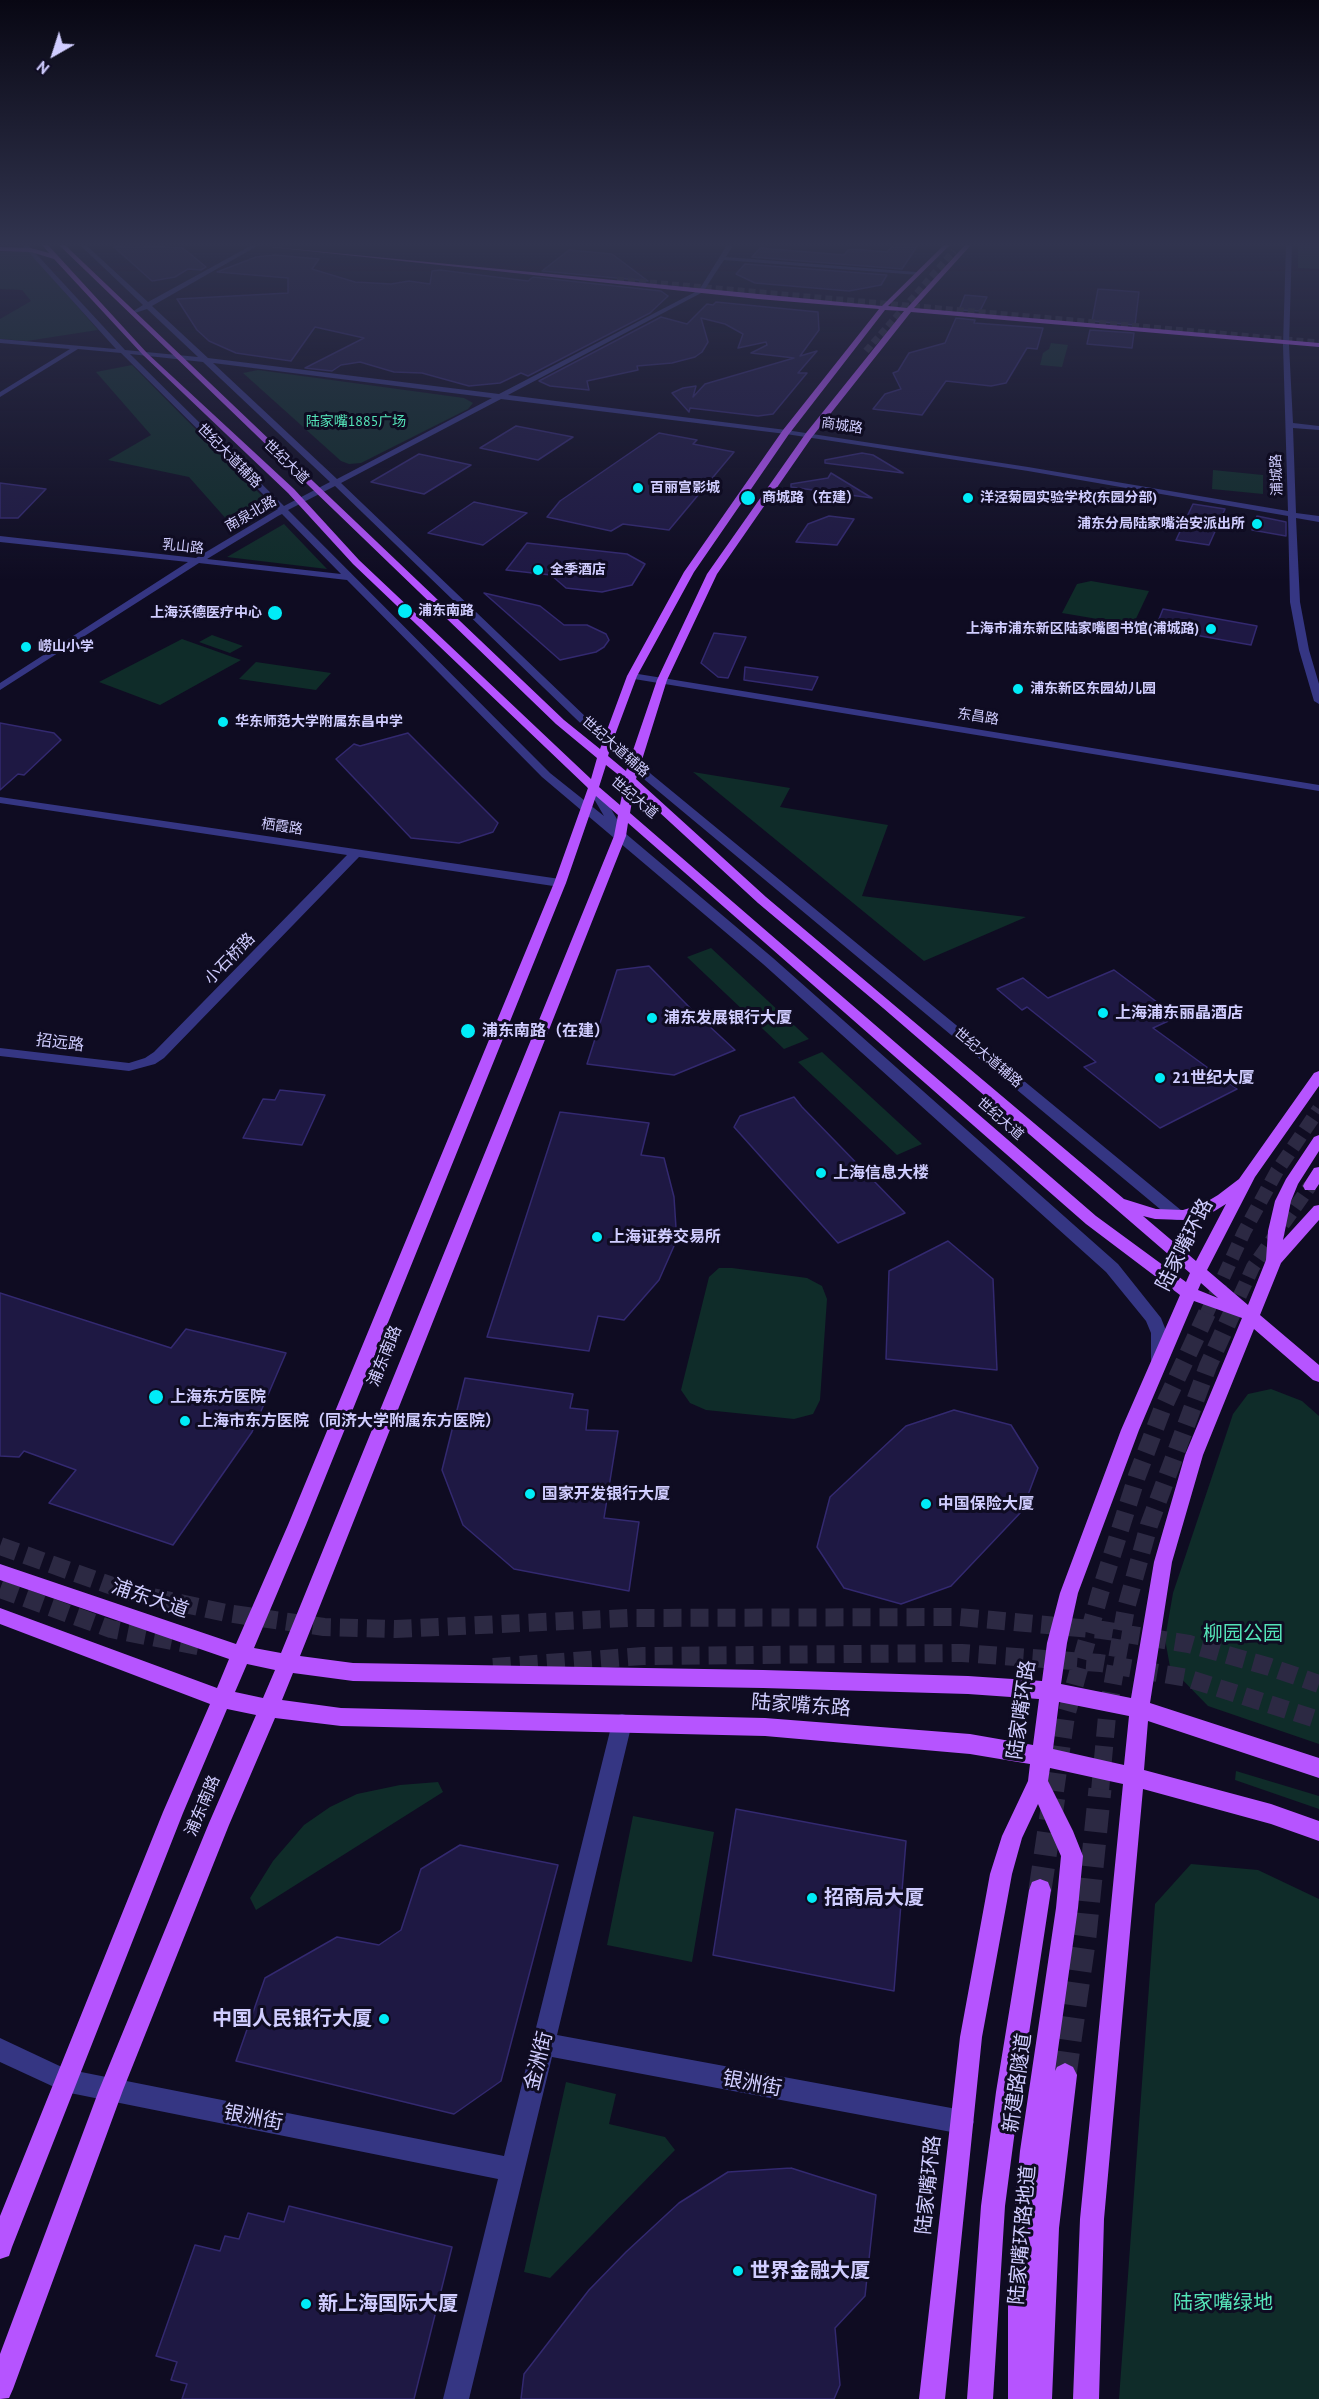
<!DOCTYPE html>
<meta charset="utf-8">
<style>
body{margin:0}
#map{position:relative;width:1319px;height:2399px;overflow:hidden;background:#0f0c22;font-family:"PT Sans",sans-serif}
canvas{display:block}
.north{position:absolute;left:24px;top:24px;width:60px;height:60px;-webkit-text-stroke:4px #0f0c22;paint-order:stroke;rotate:219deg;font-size:16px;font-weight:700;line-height:24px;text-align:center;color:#d0cdff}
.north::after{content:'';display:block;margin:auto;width:21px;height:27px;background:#d0cdff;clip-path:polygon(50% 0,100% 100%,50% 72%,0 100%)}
</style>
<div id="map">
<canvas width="1319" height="2399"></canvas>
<div class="north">N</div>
</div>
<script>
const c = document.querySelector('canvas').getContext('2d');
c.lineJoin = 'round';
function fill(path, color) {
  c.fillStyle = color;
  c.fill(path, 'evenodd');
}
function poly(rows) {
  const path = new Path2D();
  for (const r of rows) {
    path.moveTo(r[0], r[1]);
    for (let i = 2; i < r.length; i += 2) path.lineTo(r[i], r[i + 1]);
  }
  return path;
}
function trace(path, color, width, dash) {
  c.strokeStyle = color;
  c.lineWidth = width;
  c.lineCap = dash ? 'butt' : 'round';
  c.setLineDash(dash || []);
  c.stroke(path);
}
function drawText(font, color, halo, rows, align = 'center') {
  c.font = font + ' "PT Sans","Noto Sans SC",sans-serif';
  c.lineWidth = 6;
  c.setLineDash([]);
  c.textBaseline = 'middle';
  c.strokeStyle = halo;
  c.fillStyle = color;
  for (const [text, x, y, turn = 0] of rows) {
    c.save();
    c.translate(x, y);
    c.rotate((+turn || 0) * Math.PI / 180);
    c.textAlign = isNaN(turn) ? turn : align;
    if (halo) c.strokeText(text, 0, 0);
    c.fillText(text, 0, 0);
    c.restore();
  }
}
fill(poly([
 [1298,245,1319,245,1319,269,1298,268],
 [29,251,98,330,27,341,0,339,0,319,31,301,22,290,0,289,0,252],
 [1051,343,1068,345,1062,367,1040,365,1043,353,1049,349],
 [132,365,268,502,265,512,236,530,189,477,108,460,151,435,96,372],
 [258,370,464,398,473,403,468,409,361,463,349,464,341,461,243,373],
 [1213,470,1263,475,1263,494,1212,489],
 [284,524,327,569,227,557],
 [1091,581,1149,591,1133,625,1062,613,1077,584],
 [212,635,243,646,230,653,199,642],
 [182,639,241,660,160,705,99,682],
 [256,662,331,673,316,690,239,679],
 [693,772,790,788,780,807,888,825,862,896,1026,917,924,961],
 [711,948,809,1039,784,1049,687,957],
 [822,1052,922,1144,897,1155,798,1062],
 [719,1268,732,1268,807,1278,822,1286,827,1299,820,1400,813,1414,794,1419,706,1410,690,1403,681,1390,709,1277],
 [1271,1389,1302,1401,1319,1416,1319,1744,1208,1706,1170,1667,1165,1639,1173,1593,1233,1414,1248,1394],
 [1236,1771,1319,1796,1319,1809,1235,1780],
 [438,1782,443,1792,256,1910,250,1898,273,1861,304,1825,330,1807,357,1794,400,1785],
 [633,1816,714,1832,692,1962,607,1945],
 [1191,1864,1258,1870,1319,1899,1319,2399,1119,2399,1155,1904],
 [566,2082,616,2094,609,2124,665,2137,675,2150,550,2278,524,2272]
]), '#0f2c29');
const building = poly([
 [132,245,183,248,206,267,201,270,188,269,175,277,152,281,114,247,132,245],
 [894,245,918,245,902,269,752,257,760,248,844,255,848,250,852,249,887,252,894,245],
 [569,250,612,254,648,281,542,271,569,250],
 [275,255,319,259,312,269,355,282,391,284,409,281,430,284,432,271,440,270,528,281,533,277,661,291,668,296,650,313,528,376,521,373,500,383,469,386,422,373,394,372,360,362,341,365,332,371,305,368,364,338,315,327,291,361,236,353,209,341,197,330,177,299,288,293,288,278,217,272,256,257,275,255],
 [745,264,887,275,881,285,849,291,755,283,736,274,745,264],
 [1098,289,1139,292,1135,325,1092,321,1098,289],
 [965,295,987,297,980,311,959,310,965,295],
 [716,302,818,312,819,330,800,356,817,351,798,373,807,373,773,414,758,416,690,408,689,412,672,393,683,388,696,386,693,397,705,384,794,358,751,353,767,345,766,342,738,348,743,334,725,324,701,318,708,342,702,352,695,357,672,363,637,366,638,370,587,381,589,390,550,386,539,381,661,317,687,324,707,304,713,305,716,302],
 [956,318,975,320,974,323,1043,328,1037,349,1027,348,1006,383,991,386,946,381,922,415,873,409,885,394,901,389,893,373,898,371,909,353,945,343,956,318],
 [1090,330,1134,333,1132,348,1087,344,1090,330],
 [516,426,573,437,538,460,480,448,516,426],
 [659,433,697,440,693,444,734,452,669,530,623,524,611,531,547,517,560,501,659,433],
 [862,453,873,455,903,473,825,463,825,460,862,453],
 [419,454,471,465,424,494,371,482,419,454],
 [831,473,872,498,791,487,791,484,828,478,831,473],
 [0,483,46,489,18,518,0,518,0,483],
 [474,502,527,513,483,545,428,533,474,502],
 [1193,504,1225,509,1209,545,1176,540,1193,504],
 [829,516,854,519,837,545,796,542,808,524,829,516],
 [1257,516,1286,522,1286,536,1252,530,1257,516],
 [527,543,627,554,645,564,632,585,602,592,566,588,551,575,506,570,527,543],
 [484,593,540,606,564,625,587,625,606,634,609,640,604,647,596,652,560,660,484,593],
 [1163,609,1257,626,1251,645,1167,630,1157,624,1163,609],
 [714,633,746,637,728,678,718,677,701,663,714,633],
 [745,667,818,677,812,690,744,680,745,667],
 [0,723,54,733,61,740,24,775,18,774,0,790,0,723],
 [408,733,498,823,493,832,459,843,411,838,336,759,354,744,360,746,408,733],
 [649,966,694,1012,735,1050,674,1075,587,1064,617,970,649,966],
 [1114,970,1177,1017,1153,1028,1237,1089,1160,1128,1084,1067,1096,1062,1027,1007,1022,1010,997,989,1023,978,1048,998,1114,970],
 [280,1090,325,1095,302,1145,243,1138,263,1099,275,1100,280,1090],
 [794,1097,802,1107,905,1213,838,1243,734,1127,740,1116,794,1097],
 [560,1112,649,1123,641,1155,664,1158,674,1197,676,1228,674,1246,659,1280,624,1320,598,1316,589,1351,487,1337,560,1112],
 [948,1241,993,1279,997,1370,886,1359,889,1271,948,1241],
 [0,1293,171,1348,186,1329,286,1353,252,1432,173,1545,49,1503,76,1470,24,1451,19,1457,0,1456,0,1293],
 [465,1378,573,1394,570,1408,588,1410,586,1430,618,1431,604,1518,639,1522,629,1591,514,1569,463,1525,442,1470,465,1378],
 [954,1410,1011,1425,1038,1468,1022,1511,951,1586,901,1604,844,1588,817,1547,830,1497,906,1426,954,1410],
 [736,1809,906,1841,894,1991,713,1955,736,1809],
 [460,1845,558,1865,501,2081,454,2114,236,2061,265,1978,337,1937,379,1945,401,1930,421,1869,460,1845],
 [791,2168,876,2195,865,2296,835,2328,840,2385,834,2399,521,2399,524,2374,589,2290,626,2252,679,2203,728,2172,791,2168],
 [289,2206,452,2247,414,2399,182,2399,187,2384,171,2380,177,2362,156,2356,195,2245,220,2251,225,2236,239,2239,248,2213,284,2222,289,2206]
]);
fill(building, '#1e1843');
trace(building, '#332970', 1.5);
trace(poly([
 [617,280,1319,343],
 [866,351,954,251]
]), '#2c2943', 7, [7, 4]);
trace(poly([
 [1206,1315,1244,1232,1277,1171,1319,1109],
 [1231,1315,1253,1267,1310,1186]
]), '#2c2943', 14, [14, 7]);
trace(poly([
 [0,1546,129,1592,226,1613,324,1627,395,1629,628,1618,959,1617,1102,1630,1189,1644,1270,1667,1319,1684],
 [0,1589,111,1629,207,1648],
 [493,1667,643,1656,962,1653,1100,1663,1187,1678,1319,1720],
 [1055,1791,1066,1716,1100,1593,1137,1476,1162,1410,1207,1313],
 [1100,1791,1107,1716,1126,1608,1149,1525,1208,1366,1232,1313]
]), '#2c2943', 18, [18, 9]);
trace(poly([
 [1040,1890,1055,1789],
 [1065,2075,1085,1936,1100,1789]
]), '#2c2943', 23, [23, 12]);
fill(poly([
 [22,245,28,245,125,350,198,357,147,309,132,314,132,312,143,305,80,245,86,245,148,302,252,245,259,245,152,306,208,358,499,394,699,290,727,245,733,245,726,257,916,272,918,275,724,260,703,292,508,395,786,430,1028,467,1288,511,1283,345,1286,245,1292,245,1289,345,1293,423,1319,426,1319,430,1293,428,1296,513,1319,516,1319,522,1296,518,1300,602,1309,650,1319,684,1319,704,1314,701,1299,650,1290,602,1288,516,1028,471,786,434,501,399,341,483,611,741,1182,1211,1185,1215,1182,1219,1177,1220,1172,1219,603,745,335,486,288,510,550,773,604,816,587,787,589,785,597,785,621,826,619,828,773,958,1118,1264,1161,1318,1167,1333,1167,1360,1165,1365,1159,1366,1153,1365,1151,1360,1151,1333,1146,1321,1106,1272,763,964,542,777,347,580,199,563,0,690,0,683,188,562,0,542,0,536,196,558,278,509,121,353,78,349,0,397,0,392,70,349,0,343,0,339,116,349,22,245],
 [130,354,203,362,330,482,284,506,130,354],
 [213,363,492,398,337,479,213,363],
 [282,514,341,574,207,559,278,516,282,514],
 [632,673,1319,785,1319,791,628,678,627,676,632,673],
 [0,797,560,879,566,883,560,887,359,857,164,1058,155,1064,129,1071,0,1056,0,1048,129,1063,145,1058,154,1052,347,855,0,803,0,797],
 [622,1714,629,1716,632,1723,557,2035,962,2110,970,2114,974,2122,970,2130,962,2134,552,2057,469,2399,443,2399,498,2179,65,2092,0,2062,0,2038,66,2069,504,2156,612,1723,615,1716,622,1714]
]), '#353683');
fill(poly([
 [42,245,48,245,147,353,294,489,359,560,591,779,597,758,556,724,59,245,65,245,564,720,600,749,627,676,684,572,783,430,879,309,758,299,252,245,882,306,944,245,950,245,888,306,907,308,965,245,971,245,914,308,1319,343,1319,347,911,312,812,437,717,574,667,680,636,779,766,897,1124,1199,1156,1209,1183,1210,1203,1204,1218,1195,1239,1179,1314,1073,1319,1071,1319,1086,1255,1177,1207,1270,1248,1305,1266,1260,1268,1231,1275,1201,1286,1179,1314,1137,1319,1135,1319,1151,1298,1184,1291,1201,1283,1240,1314,1206,1319,1205,1319,1220,1281,1263,1260,1315,1319,1365,1319,1382,1313,1380,1254,1329,1203,1455,1172,1562,1150,1703,1319,1758,1319,1778,1148,1721,1144,1770,1271,1804,1319,1821,1319,1841,1271,1824,1143,1789,1104,2219,1099,2399,1073,2399,1080,2219,1123,1784,1050,1768,1048,1781,1073,1831,1083,1856,1078,1908,1055,2071,1057,2067,1065,2063,1073,2067,1077,2075,1059,2228,1052,2399,1008,2399,1008,2279,1020,2151,1056,1908,1061,1856,1038,1804,1022,1838,1012,1874,982,2037,945,2399,919,2399,960,2037,990,1874,1002,1836,1028,1781,1030,1764,970,1754,765,1736,341,1726,275,1718,229,1825,123,2090,13,2389,9,2398,0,2399,0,2354,99,2090,209,1823,256,1715,227,1709,183,1813,12,2247,9,2256,0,2259,0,2216,163,1812,210,1704,0,1624,0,1608,217,1688,229,1659,0,1580,0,1564,236,1644,288,1525,554,883,588,788,353,564,288,493,143,355,54,259,31,252,0,251,0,247,31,248,49,253,42,245],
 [885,310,904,311,806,433,707,574,657,680,626,771,608,756,612,743,637,676,694,572,789,434,885,310],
 [606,765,625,780,620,805,599,787,606,765],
 [634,789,758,903,883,1008,1190,1273,1186,1282,1096,1216,630,813,634,789],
 [596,796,618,815,614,836,281,1653,254,1648,306,1525,566,883,596,796],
 [628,823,1086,1224,1180,1295,1121,1430,1060,1593,1047,1643,1042,1681,968,1676,763,1670,353,1663,300,1656,626,836,628,823],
 [1226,1204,1196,1261,1143,1216,1155,1219,1183,1220,1213,1212,1226,1204],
 [1201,1283,1218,1298,1198,1290,1201,1283],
 [1194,1301,1242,1318,1185,1455,1154,1562,1131,1698,1061,1684,1067,1643,1078,1593,1139,1430,1194,1301],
 [247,1664,275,1670,263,1698,235,1692,247,1664],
 [293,1673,353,1681,763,1688,968,1694,1039,1699,1033,1745,970,1734,765,1718,341,1708,282,1700,293,1673],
 [1059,1702,1129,1716,1124,1765,1053,1749,1059,1702],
 [1319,1167,1319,1184,1315,1190,1305,1190,1303,1186,1305,1182,1314,1168,1319,1167],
 [1040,1879,1048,1882,1051,1890,1020,2092,1005,2206,993,2399,967,2399,981,2206,996,2092,1029,1890,1032,1882,1040,1879]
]), '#b654ff');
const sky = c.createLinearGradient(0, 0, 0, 581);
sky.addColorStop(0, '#080713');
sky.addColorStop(0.42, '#31344f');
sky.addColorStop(1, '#31344f00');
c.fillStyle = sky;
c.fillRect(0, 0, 1319, 581);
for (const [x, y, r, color] of [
 [638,488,6,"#00ecf8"],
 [748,498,8,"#00ecf8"],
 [968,498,6,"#00ecf8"],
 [1257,524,6,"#00ecf8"],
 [538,570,6,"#00ecf8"],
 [405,611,8,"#00ecf8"],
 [275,613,8,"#00ecf8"],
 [1211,629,6,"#00ecf8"],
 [26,647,6,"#00ecf8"],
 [1018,689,6,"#00ecf8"],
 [223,722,6,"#00ecf8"],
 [1103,1013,6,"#00ecf8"],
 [652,1018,6,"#00ecf8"],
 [468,1031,8,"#00ecf8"],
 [1160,1078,6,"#00ecf8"],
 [821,1173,6,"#00ecf8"],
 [597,1237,6,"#00ecf8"],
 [156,1397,8,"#00ecf8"],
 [185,1421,6,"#00ecf8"],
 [530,1494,6,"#00ecf8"],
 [926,1504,6,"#00ecf8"],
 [812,1898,6,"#00ecf8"],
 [384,2019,6,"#00ecf8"],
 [738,2271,6,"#00ecf8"],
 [306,2304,6,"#00ecf8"]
]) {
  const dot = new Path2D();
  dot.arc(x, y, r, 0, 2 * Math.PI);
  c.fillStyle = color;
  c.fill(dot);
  trace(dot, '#0f0c22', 2);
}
drawText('14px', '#54e4b8', '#0f0c22', [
 ["陆家嘴1885广场",356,422]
]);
drawText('14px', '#d0cdff', '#0f0c22', [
 ["商城路",842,426,8],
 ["世纪大道辅路",229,456,45],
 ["世纪大道",286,462,44],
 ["浦城路",1277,475,-92],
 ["南泉北路",251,514,-30],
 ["乳山路",183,547,6],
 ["东昌路",978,717,9],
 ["世纪大道辅路",615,747,41],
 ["世纪大道",634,798,40],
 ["栖霞路",282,827,8],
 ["世纪大道辅路",988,1058,40],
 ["世纪大道",1000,1119,41]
]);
drawText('bold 14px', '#d0cdff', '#0f0c22', [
 ["百丽宫影城",650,488],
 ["商城路（在建）",762,498],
 ["洋泾菊园实验学校(东园分部)",980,498],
 ["浦东分局陆家嘴治安派出所",1245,524,"right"],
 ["全季酒店",550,570],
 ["浦东南路",418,611],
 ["上海沃德医疗中心",262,613,"right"],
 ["上海市浦东新区陆家嘴图书馆(浦城路)",1199,629,"right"],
 ["崂山小学",38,647],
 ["浦东新区东园幼儿园",1030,689],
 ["华东师范大学附属东昌中学",235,722]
], 'left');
drawText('16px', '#d0cdff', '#0f0c22', [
 ["小石桥路",230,959,-46],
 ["招远路",60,1043,7],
 ["浦东南路",385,1356,-68],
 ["浦东南路",203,1806,-67]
]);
drawText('bold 16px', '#d0cdff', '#0f0c22', [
 ["上海浦东丽晶酒店",1115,1013],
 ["浦东发展银行大厦",664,1018],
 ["浦东南路（在建）",482,1031],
 ["21世纪大厦",1172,1078],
 ["上海信息大楼",833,1173],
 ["上海证券交易所",609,1237],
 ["上海东方医院",170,1397],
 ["上海市东方医院（同济大学附属东方医院）",197,1421],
 ["国家开发银行大厦",542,1494],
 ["中国保险大厦",938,1504]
], 'left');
drawText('20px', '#d0cdff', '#0f0c22', [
 ["陆家嘴环路",1185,1245,-63],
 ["浦东大道",150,1599,19],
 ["陆家嘴东路",801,1706,4],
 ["陆家嘴环路",1022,1710,-82],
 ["金洲街",539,2061,-76],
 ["新建路隧道",1018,2083,-82],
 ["银洲街",752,2084,11],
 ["银洲街",253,2118,11],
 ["陆家嘴环路",929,2185,-84],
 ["陆家嘴环路地道",1023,2235,-85]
]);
drawText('20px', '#54e4b8', '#0f0c22', [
 ["柳园公园",1243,1634],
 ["陆家嘴绿地",1223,2303]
]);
drawText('bold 20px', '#d0cdff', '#0f0c22', [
 ["招商局大厦",824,1898],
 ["中国人民银行大厦",372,2019,"right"],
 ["世界金融大厦",750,2271],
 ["新上海国际大厦",318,2304]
], 'left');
</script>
